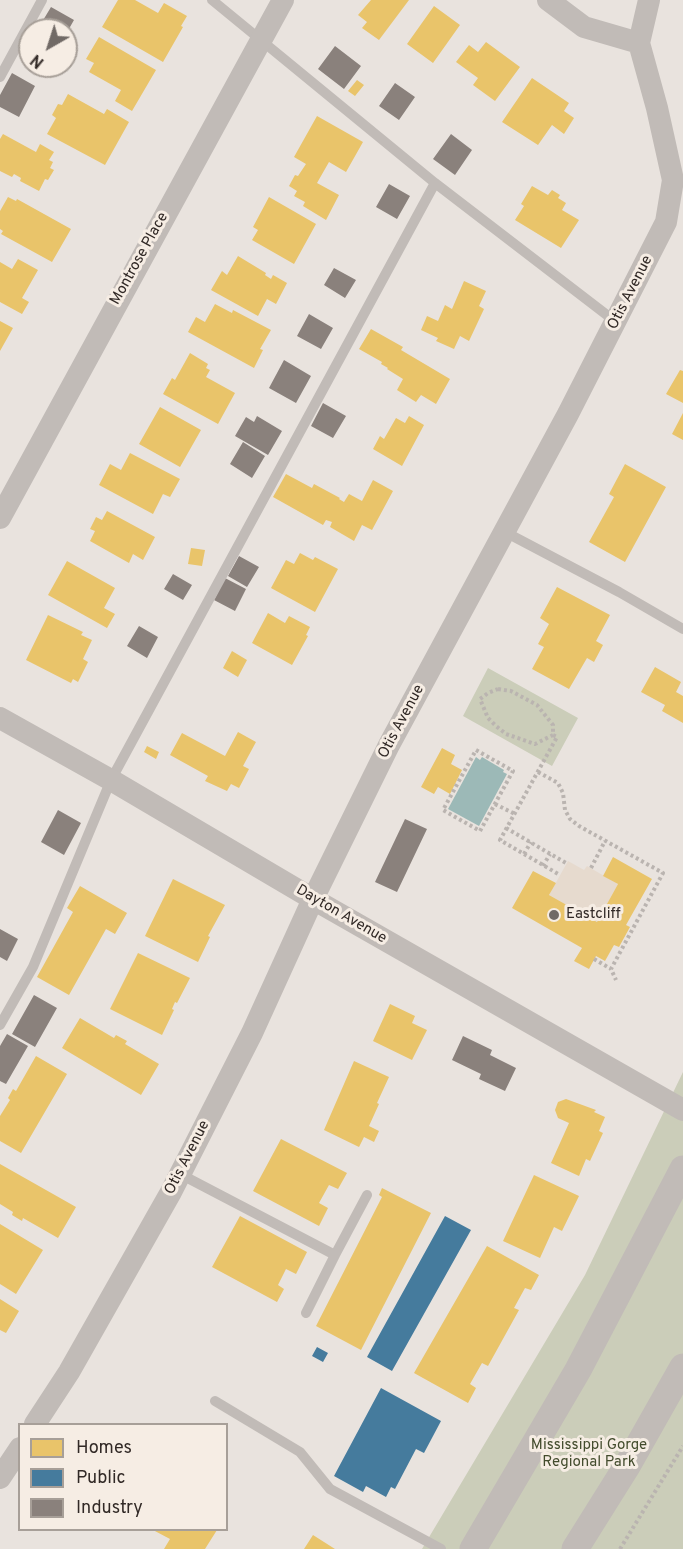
<!DOCTYPE html>
<style>
body{margin:0}
#map{position:relative;width:683px;height:1549px;overflow:hidden;background:#e9e3de;font-family:Overpass,sans-serif}
canvas{display:block}
.legend{position:absolute;left:18px;top:1423px;width:210px;height:108px;box-sizing:border-box;background:#f6ede4;border:2px solid #a79f98;margin:0;padding:8px 10px;list-style:none;font-size:18px;color:#312926}
.legend li{display:flex;align-items:center;gap:12px;height:30px}
.legend b{width:30px;border:2px solid #a79f98}
.north{position:absolute;left:18px;top:18px;width:60px;height:60px;box-sizing:border-box;background:#f6ede4;border:2px solid #a79f98;border-radius:50%;rotate:219deg;font-size:16px;font-weight:700;line-height:24px;text-align:center;color:#312926}
.north::after{content:'';display:block;margin:auto;width:21px;height:27px;background:#716a66;clip-path:polygon(50% 0,100% 100%,50% 72%,0 100%)}
</style>
<div id="map">
<canvas width="683" height="1549"></canvas>
<ul class="legend">
<li><b style="height:16px;background:#e9c46a"></b>Homes</li>
<li><b style="height:16px;background:#457b9d"></b>Public</li>
<li><b style="height:16px;background:#8a817c"></b>Industry</li>
</ul>
<div class="north">N</div>
</div>
<script>
const c = document.querySelector('canvas').getContext('2d');
c.lineJoin = 'round';
function fill(path, color) {
  c.fillStyle = color;
  c.fill(path, 'evenodd');
}
function poly(rows) {
  const path = new Path2D();
  for (const r of rows) {
    path.moveTo(r[0], r[1]);
    for (let i = 2; i < r.length; i += 2) path.lineTo(r[i], r[i + 1]);
  }
  return path;
}
function trace(path, color, width, dash) {
  c.strokeStyle = color;
  c.lineWidth = width;
  c.lineCap = dash ? 'butt' : 'round';
  c.setLineDash(dash || []);
  c.stroke(path);
}
function drawText(font, color, halo, rows, align = 'center') {
  c.font = font + ' Overpass,sans-serif';
  c.lineWidth = 6;
  c.setLineDash([]);
  c.textBaseline = 'middle';
  c.strokeStyle = halo;
  c.fillStyle = color;
  for (const [text, x, y, turn = 0] of rows) {
    c.save();
    c.translate(x, y);
    c.rotate((+turn || 0) * Math.PI / 180);
    c.textAlign = isNaN(turn) ? turn : align;
    if (halo) c.strokeText(text, 0, 0);
    c.fillText(text, 0, 0);
    c.restore();
  }
}
fill(poly([
 [488,668,578,718,552,766,463,716],
 [683,1072,683,1549,422,1549,585,1275]
]), '#cbcdb9');
fill(poly([
 [568,861,584,870,587,866,618,884,597,922,549,895]
]), '#e6dace');
fill(poly([
 [476,757,480,760,482,757,504,770,503,772,507,774,479,826,448,809]
]), '#9cb9b7');
fill(poly([
 [118,0,135,0,158,13,164,3,187,16,181,26,183,27,163,62,102,27],
 [371,0,409,0,379,40,362,28,367,22,358,15],
 [434,6,460,25,433,63,407,44],
 [99,37,156,70,132,111,115,101,121,90,89,72,94,63,86,59],
 [486,42,520,67,495,101,473,85,478,78,456,62,469,45,478,52],
 [532,78,569,103,564,111,574,118,564,134,552,125,538,145,502,122],
 [357,80,364,85,355,96,348,91],
 [68,94,104,114,107,109,129,122,105,165,47,134,56,118,52,115,58,104,62,105],
 [317,116,363,142,346,172,329,162,317,183,339,195,326,220,303,206,305,202,294,196,297,191,289,186,295,175,298,176,306,164,294,157],
 [3,134,36,152,40,144,54,152,49,160,53,162,50,168,54,170,48,180,45,179,39,191,20,181,21,178,14,174,12,177,0,171,0,139],
 [532,186,548,195,552,190,560,195,558,198,566,203,562,210,579,220,561,248,515,220,524,206,521,204],
 [8,197,16,201,17,199,71,229,52,262,1,234,3,231,0,229,0,211],
 [269,197,316,224,294,264,252,240,258,230,253,227],
 [238,256,266,273,265,275,271,279,273,275,287,283,276,304,267,299,258,316,211,290,222,271,227,275],
 [18,259,38,270,22,298,29,302,22,314,0,302,0,262,12,269],
 [464,281,486,291,479,306,484,309,469,341,460,336,454,349,436,341,438,338,421,330,427,316,438,321,445,305,452,309],
 [215,304,232,313,233,310,271,330,260,349,263,350,254,368,188,332,196,317,205,322],
 [0,321,13,328,0,351],
 [371,329,403,347,401,350,450,379,436,404,421,395,416,402,397,390,403,379,387,369,388,368,381,364,382,362,359,349],
 [190,353,208,364,206,368,210,370,206,377,235,393,218,424,163,394,172,378,175,380],
 [680,370,683,371,683,403,666,394],
 [160,407,201,430,180,467,139,444],
 [683,413,683,440,672,434],
 [409,416,424,425,402,466,373,449,380,436,384,439,396,418,405,423],
 [130,453,180,479,170,497,163,494,153,514,99,485,110,464,121,470],
 [625,464,666,487,625,562,589,542,614,497,609,494],
 [286,474,312,488,314,484,340,498,339,499,344,502,349,494,362,501,373,480,393,491,372,530,362,525,354,541,330,527,332,522,326,520,323,525,273,497],
 [107,511,155,537,143,560,133,554,129,563,90,541,95,531,90,529,96,517,102,520],
 [191,548,205,550,202,566,188,564],
 [300,553,313,560,315,557,338,569,315,612,271,588,286,560,294,564],
 [67,561,115,588,104,608,115,614,107,628,48,595],
 [557,587,610,615,596,641,603,645,594,662,587,658,569,689,532,669,544,647,538,644,549,624,540,618],
 [268,613,285,623,289,616,310,627,306,635,308,636,292,665,252,643],
 [48,615,83,632,81,635,92,640,83,659,88,662,78,682,73,679,71,683,26,660],
 [232,651,247,660,238,677,223,668],
 [655,667,681,682,676,692,683,696,683,723,662,711,665,705,641,692],
 [238,732,256,742,243,766,249,769,239,788,231,784,227,791,205,781,208,776,170,755,182,733,225,756],
 [147,746,159,752,156,759,144,752],
 [442,748,455,755,451,764,462,770,450,794,438,787,434,794,421,787],
 [613,857,652,879,626,925,630,927,619,947,614,945,605,961,596,956,589,969,574,961,582,948,512,908,533,871,556,883,549,895,597,922,618,884,603,876],
 [173,879,225,905,208,936,210,937,198,962,145,936],
 [80,886,127,913,115,934,106,929,69,995,37,977,73,912,67,908],
 [138,953,190,978,177,1003,175,1002,172,1009,174,1010,162,1035,110,1009],
 [390,1004,415,1016,412,1023,427,1030,412,1060,373,1041],
 [80,1018,114,1038,116,1035,127,1041,125,1044,159,1064,141,1095,62,1048],
 [36,1056,67,1074,21,1153,0,1141,0,1116,10,1100,8,1098,13,1089,16,1091],
 [354,1061,389,1077,377,1103,379,1104,369,1126,379,1131,374,1142,364,1137,359,1147,324,1130],
 [566,1099,596,1110,594,1112,605,1117,599,1131,603,1133,590,1161,586,1159,579,1176,551,1163,569,1123,558,1118,555,1110,558,1102],
 [281,1139,347,1173,338,1189,329,1185,319,1203,328,1208,319,1226,253,1191],
 [0,1164,76,1207,58,1238,23,1218,22,1221,12,1215,13,1212,0,1204],
 [534,1175,579,1196,562,1231,554,1227,540,1258,503,1241],
 [382,1188,431,1213,361,1350,316,1326,382,1197,379,1195],
 [240,1216,307,1252,296,1274,286,1269,278,1285,284,1289,277,1302,212,1267],
 [0,1224,43,1250,16,1294,0,1284],
 [487,1246,539,1275,531,1290,525,1288,514,1308,519,1310,488,1366,482,1363,470,1384,476,1388,468,1403,414,1373],
 [0,1299,19,1311,6,1333,0,1330],
 [153,1530,217,1530,205,1549,164,1549,170,1539],
 [313,1535,335,1549,304,1549]
]), '#e9c46a');
fill(poly([
 [445,1216,471,1230,392,1371,367,1357],
 [317,1347,328,1353,323,1362,312,1356],
 [381,1388,441,1421,424,1453,416,1449,395,1489,391,1487,386,1497,366,1486,363,1492,334,1476]
]), '#457b9d');
fill(poly([
 [51,7,74,20,66,34,66,30,44,30,39,27],
 [335,46,361,66,344,89,318,69],
 [12,73,35,86,19,117,0,107,0,95],
 [395,83,415,97,399,120,379,106],
 [451,134,472,150,455,175,433,159],
 [389,184,410,196,397,219,376,207],
 [334,268,356,280,345,298,324,285],
 [309,314,333,328,321,349,297,336],
 [284,360,311,376,296,403,269,388],
 [323,403,346,416,333,438,311,426],
 [257,416,282,431,268,455,235,436,246,417,254,422],
 [243,442,265,456,252,478,230,464],
 [239,556,259,567,247,587,228,576],
 [173,574,192,585,183,600,164,589],
 [225,578,246,589,235,611,214,600],
 [139,626,158,637,147,658,127,646],
 [58,810,81,823,64,855,41,842],
 [405,819,427,829,397,892,375,882],
 [0,929,18,939,7,961,0,957],
 [34,995,57,1008,35,1047,12,1034],
 [7,1034,28,1046,6,1084,0,1081,0,1046],
 [463,1036,492,1050,490,1055,516,1068,505,1091,479,1079,481,1074,452,1060]
]), '#8a817c');
trace(poly([
 [498,689,511,691,537,705,553,725,553,735,535,744,506,734,496,726,488,718,480,699,488,693,498,689],
 [553,735,557,737,500,840,560,875],
 [476,750,513,771,480,831,443,810,476,750],
 [538,772,558,783,563,793,565,810,570,819,579,826,663,873,611,969,616,980],
 [495,804,515,814],
 [506,828,566,863],
 [524,854,531,842],
 [543,866,550,854],
 [591,868,605,841],
 [594,959,611,969],
 [620,1549,683,1446]
]), '#bab4b0', 4, [3, 3]);
trace(poly([
 [212,0,435,183,616,322],
 [0,77,42,0],
 [505,532,619,592,683,629],
 [0,1025,33,967,111,780,435,183],
 [180,1174,335,1255,367,1195],
 [306,1313,335,1255],
 [215,1401,300,1452,330,1489,441,1549]
]), '#c1bbb7', 10);
trace(poly([
 [548,0,584,27,639,43],
 [0,518,283,0],
 [0,718,111,780,313,899,683,1110],
 [35,1424,69,1372,171,1192,252,1033,313,899,389,745,568,414,666,222,673,180,657,108,639,43,649,0],
 [0,1478,20,1448]
]), '#c1bbb7', 22);
trace(poly([
 [473,1549,578,1370,683,1169],
 [575,1549,627,1466,683,1367]
]), '#c1bbb7', 27);
for (const [x, y, r, color] of [
 [554,915,6,"#716a66"]
]) {
  const dot = new Path2D();
  dot.arc(x, y, r, 0, 2 * Math.PI);
  c.fillStyle = color;
  c.fill(dot);
  trace(dot, '#f6ede4', 2);
}
drawText('15px', '#312926', '#f6ede4', [
 ["Montrose Place",140,259,-61],
 ["Otis Avenue",631,293,-63],
 ["Otis Avenue",402,722,-62],
 ["Dayton Avenue",341,915,30],
 ["Otis Avenue",188,1158,-63]
]);
drawText('15px', '#312926', '#f6ede4', [
 ["Eastcliff",566,915]
], 'left');
drawText('15px', '#434c2d', '#f6ede4', [
 ["Mississippi Gorge",589,1446],
 ["Regional Park",589,1463]
]);
</script>
